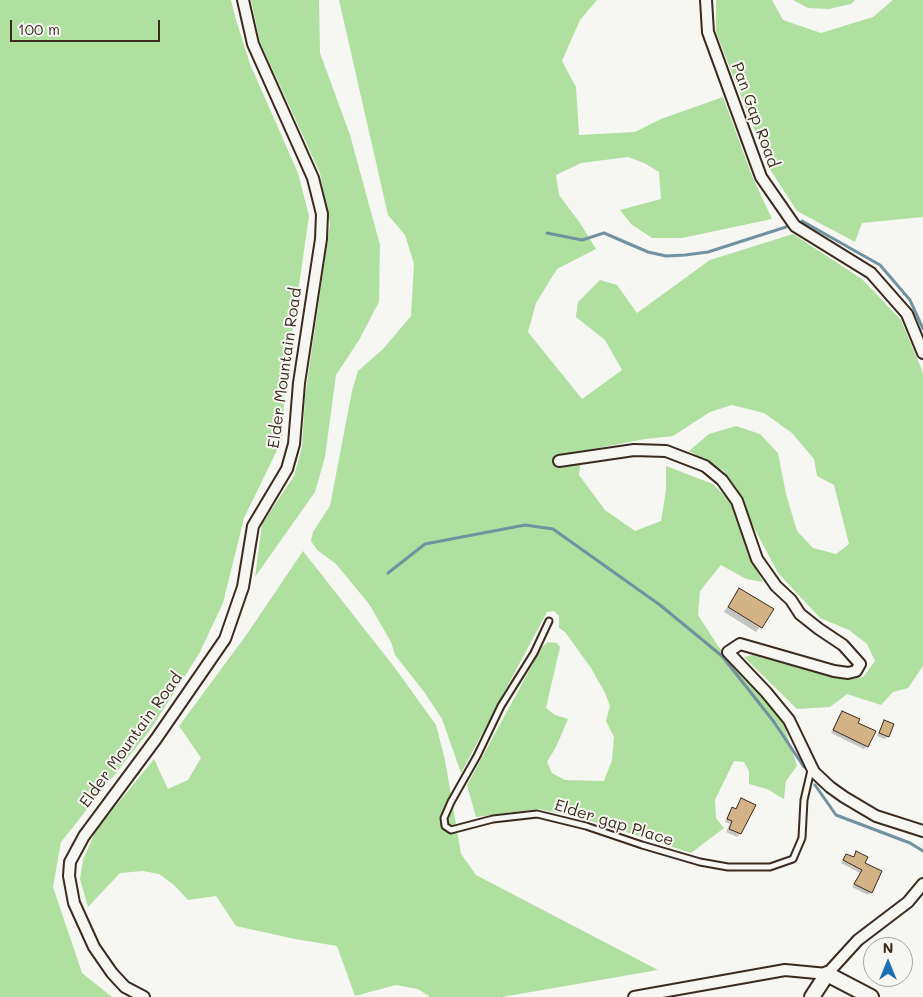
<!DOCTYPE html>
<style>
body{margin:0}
#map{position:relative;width:923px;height:997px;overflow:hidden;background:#f6f6f2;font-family:Mali,sans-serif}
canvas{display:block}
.north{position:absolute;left:863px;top:937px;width:50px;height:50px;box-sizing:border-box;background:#f6f6f2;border:1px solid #aba49d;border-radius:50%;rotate:0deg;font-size:14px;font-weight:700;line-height:20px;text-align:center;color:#3b2a1e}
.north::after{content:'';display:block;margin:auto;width:18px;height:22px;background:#1f6fb2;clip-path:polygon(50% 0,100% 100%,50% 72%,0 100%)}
.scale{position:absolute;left:10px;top:20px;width:150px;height:22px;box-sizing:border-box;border:2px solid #3b2a1e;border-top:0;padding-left:6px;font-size:15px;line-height:18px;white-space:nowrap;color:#3b2a1e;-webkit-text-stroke:4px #f6f6f2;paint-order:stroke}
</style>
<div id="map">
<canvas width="923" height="997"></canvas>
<div class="north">N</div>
<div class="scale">100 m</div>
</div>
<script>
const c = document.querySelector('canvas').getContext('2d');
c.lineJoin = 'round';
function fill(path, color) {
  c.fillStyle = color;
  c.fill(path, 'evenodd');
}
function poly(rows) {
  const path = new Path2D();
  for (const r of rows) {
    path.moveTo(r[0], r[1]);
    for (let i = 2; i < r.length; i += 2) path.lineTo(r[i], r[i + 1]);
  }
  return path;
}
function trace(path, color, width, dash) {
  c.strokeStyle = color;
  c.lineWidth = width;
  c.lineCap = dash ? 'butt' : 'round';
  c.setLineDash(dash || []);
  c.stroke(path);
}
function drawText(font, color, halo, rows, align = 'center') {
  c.font = font + ' Mali,sans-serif';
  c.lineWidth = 4;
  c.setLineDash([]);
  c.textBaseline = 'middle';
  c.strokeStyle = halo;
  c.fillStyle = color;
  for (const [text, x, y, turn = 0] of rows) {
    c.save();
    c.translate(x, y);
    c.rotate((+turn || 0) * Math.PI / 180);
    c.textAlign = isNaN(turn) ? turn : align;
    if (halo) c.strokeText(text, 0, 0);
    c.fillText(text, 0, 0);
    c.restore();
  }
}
fill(poly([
 [0,0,231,0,236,20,250,64,298,173,309,216,285,382,282,440,244,518,223,603,199,654,150,730,61,842,53,887,82,973,112,997,0,997],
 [251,0,319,0,320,53,350,135,380,245,379,302,359,340,336,375,325,457,315,492,255,577,262,524,294,476,302,447,305,397,330,224,320,173,260,42],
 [339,0,597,0,580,20,562,61,576,87,579,135,635,132,661,119,723,97,752,176,772,219,682,238,652,238,631,224,620,210,661,199,659,172,644,163,628,157,581,163,556,175,559,195,580,223,596,249,557,269,536,303,528,332,582,399,622,370,605,340,576,317,578,302,600,280,617,285,637,313,710,260,793,234,862,279,901,320,923,373,923,666,908,688,893,692,881,705,847,694,830,707,797,709,744,657,753,655,847,680,863,677,875,661,867,644,849,630,820,618,778,573,724,471,689,451,709,434,736,426,760,434,778,453,786,494,797,531,813,548,836,554,849,544,834,485,817,476,814,459,792,433,764,413,732,405,710,412,673,436,645,439,582,451,579,475,605,510,635,531,661,521,666,490,666,466,713,484,730,501,750,557,763,582,746,579,721,565,700,591,698,615,718,646,781,715,797,766,786,781,784,799,767,789,749,784,749,771,744,762,734,761,715,800,716,818,724,828,691,853,585,819,539,809,476,817,467,785,542,647,548,642,557,643,560,647,546,708,555,715,568,719,556,747,547,762,552,773,565,780,604,781,612,760,614,737,606,721,610,706,605,693,591,668,565,632,559,628,559,616,554,611,547,612,461,773,442,719,425,693,395,655,391,642,369,604,336,564,317,550,311,541,313,532,330,506,352,391,358,371,383,349,411,316,414,264,405,235,388,215],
 [716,0,772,0,783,20,821,33,873,17,893,0,923,0,923,217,862,223,855,242,797,211,769,168,716,32],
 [793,0,855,0,851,4,829,9,808,8],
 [303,551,395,668,436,725,445,760,461,854,476,875,658,970,502,997,430,997,418,989,396,985,355,996,337,946,295,939,236,926,216,896,188,900,174,885,159,874,143,871,120,873,88,907,80,879,83,860,96,830,154,759,168,789,188,780,201,758,179,726,247,634]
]), '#b0e0a0');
fill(poly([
 [739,590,772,610,756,632,724,612],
 [842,712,857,724,867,746,864,749,831,733,839,715],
 [885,722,888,736,885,739,877,736,882,725],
 [741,799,742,830,737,837,726,832,730,824,725,822,729,812,732,809,735,810],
 [857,853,863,864,871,892,868,895,852,887,860,873,841,863,846,855,853,858]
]), '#0003');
trace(poly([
 [802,221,880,265,910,300,923,329],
 [547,233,582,240,604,233,648,252,666,256,685,255,708,252,786,227],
 [388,573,425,544,525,525,553,529,660,605,722,656,774,722,804,767],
 [815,785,836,815,910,843,923,851]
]), '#7192a0', 3);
const building = poly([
 [739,588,774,609,762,628,728,607,739,588],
 [842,711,860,719,858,723,876,731,868,747,833,730,842,711],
 [884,720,894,724,889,737,879,733,884,720],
 [741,798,756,805,741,834,729,829,732,821,727,819,732,807,736,809,741,798],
 [856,851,868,857,865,863,882,871,872,893,854,884,862,870,843,860,846,854,854,857,856,851]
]);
fill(building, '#d3b286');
trace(building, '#3b2a1e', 1);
const lane = poly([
 [549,621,534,653,501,706,477,756,451,802,444,818,445,826,451,830,493,819,537,814,586,826,642,845,700,862,728,867,770,867,793,859,802,838,804,800,811,770]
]);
const street = poly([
 [706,0,708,32,761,177,795,226,871,273,907,314,923,353],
 [559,461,634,450,666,451,705,466,722,480,737,501,757,559,776,586,791,600,800,614,819,629,843,645,860,664,856,671,848,673,834,671,740,644,728,652,766,692,789,720,814,772,830,787,844,797,876,816,923,831],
 [144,997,125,987,112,973,94,947,74,903,69,876,70,862,84,836,156,739,225,639,243,587,253,526,287,469,294,444,299,383,321,239,322,214,313,178,253,44,243,0],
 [634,997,785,970,827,974,858,940,908,902,923,884]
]);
const secondary = poly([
 [812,997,827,974,871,997]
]);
trace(lane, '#3b2a1e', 9);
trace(street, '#3b2a1e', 14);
trace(secondary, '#3b2a1e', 18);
trace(lane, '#f6f6f2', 5);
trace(street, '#f6f6f2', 10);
trace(secondary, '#f6f6f2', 14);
drawText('16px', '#3b2a1e', '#f6f6f2', [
 ["Pan Gap Road",755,115,70],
 ["Elder Mountain Road",285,368,-82],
 ["Elder Mountain Road",131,740,-54],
 ["Elder gap Place",614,823,17]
]);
</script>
